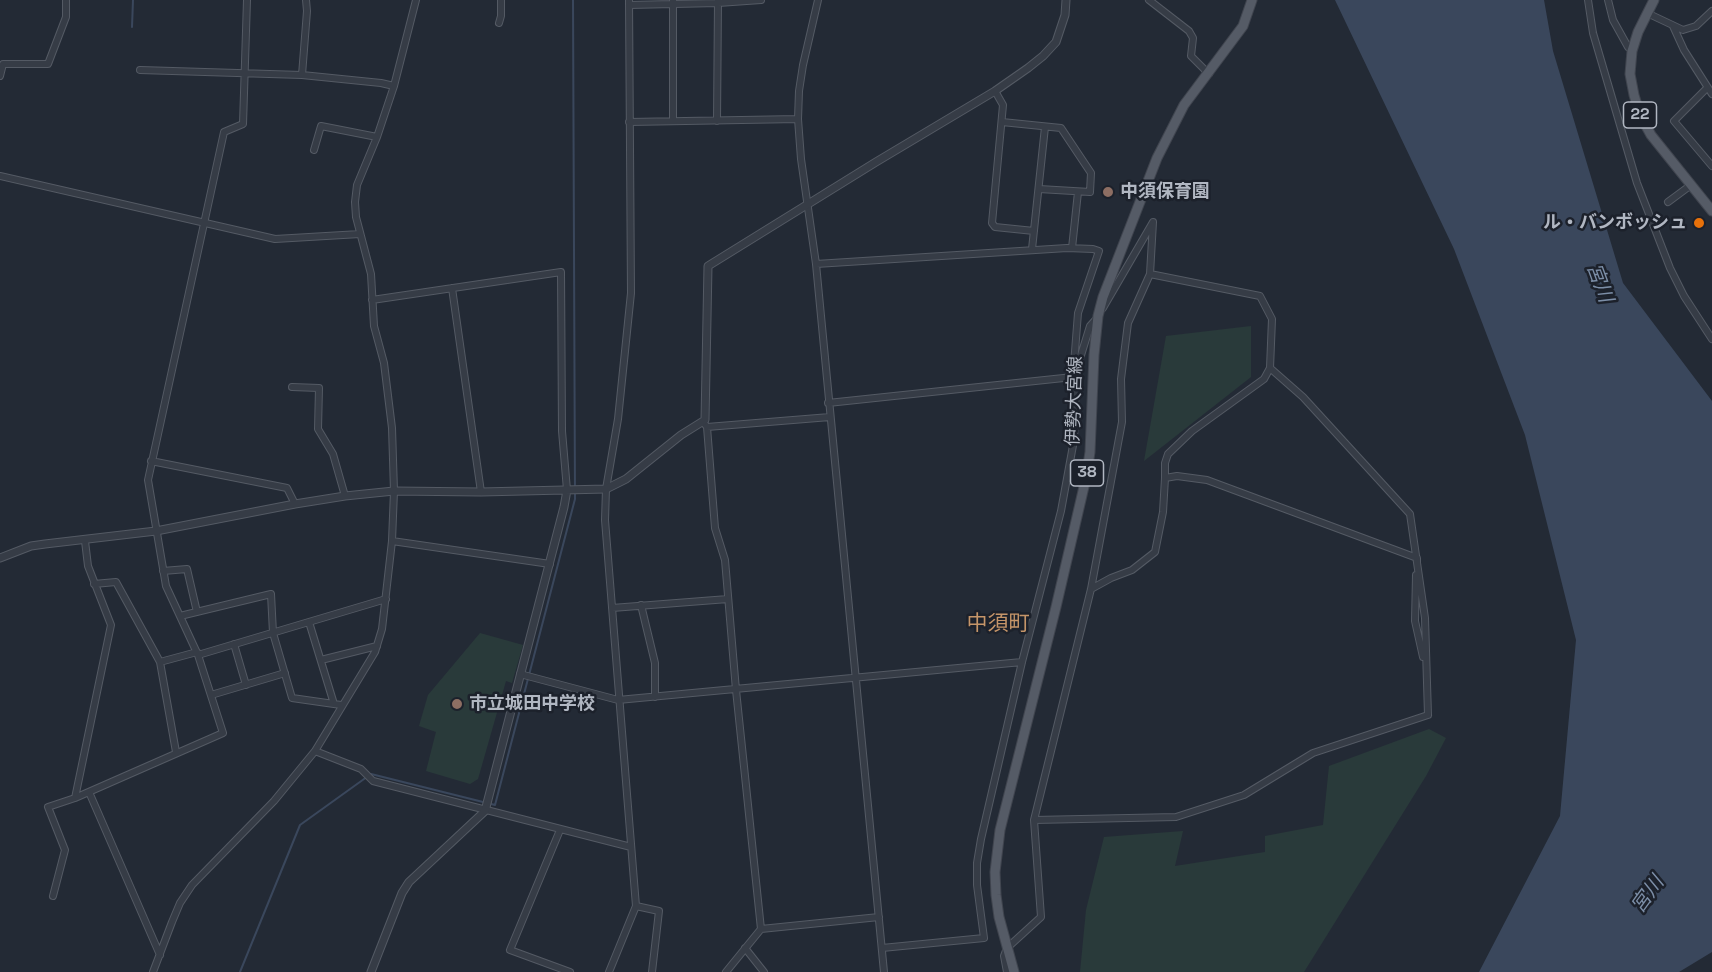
<!DOCTYPE html>
<meta charset="utf-8">
<style>
body{margin:0}
canvas{display:block;background:#232a35}
</style>
<canvas width="1712" height="972"></canvas>
<script>
const c = document.querySelector('canvas').getContext('2d');
c.lineJoin = 'round';
function fill(path, color) {
  c.fillStyle = color;
  c.fill(path, 'evenodd');
}
function poly(rows) {
  const path = new Path2D();
  for (const r of rows) {
    path.moveTo(r[0], r[1]);
    for (let i = 2; i < r.length; i += 2) path.lineTo(r[i], r[i + 1]);
  }
  return path;
}
function trace(path, color, width, dash) {
  c.strokeStyle = color;
  c.lineWidth = width;
  c.lineCap = dash ? 'butt' : 'round';
  c.setLineDash(dash || []);
  c.stroke(path);
}
function drawText(font, color, halo, rows, align = 'center') {
  c.font = font + ' "Space Grotesk","Noto Sans JP",sans-serif';
  c.lineWidth = 5;
  c.setLineDash([]);
  c.textBaseline = 'middle';
  c.strokeStyle = halo;
  c.fillStyle = color;
  for (const [text, x, y, turn = 0] of rows) {
    c.save();
    c.translate(x, y);
    c.rotate((+turn || 0) * Math.PI / 180);
    c.textAlign = isNaN(turn) ? turn : align;
    if (halo) c.strokeText(text, 0, 0);
    c.fillText(text, 0, 0);
    c.restore();
  }
}
fill(poly([
 [1251,326,1251,377,1144,461,1166,336],
 [480,633,523,645,512,683,506,681,478,779,470,784,426,771,436,732,419,726,428,695],
 [1429,729,1446,738,1426,776,1304,972,1080,972,1086,910,1104,837,1183,831,1175,866,1265,852,1265,836,1323,825,1329,766]
]), '#293a3a');
fill(poly([
 [1335,0,1544,0,1553,51,1623,283,1712,401,1712,952,1679,972,1479,972,1560,816,1576,640,1525,435,1454,249]
]), '#3a475c');
trace(poly([
 [132,27,133,0],
 [240,972,300,825,371,774,495,805,575,499,573,0]
]), '#3a475c', 2);
const minor = poly([
 [247,0,243,124,224,132,148,480,166,586,198,655,386,599],
 [629,0,631,293,618,419,606,489,605,520,636,906,659,911,652,972],
 [818,0,803,65,799,91,798,119,801,159,816,264,884,972],
 [1149,0,1189,31,1193,38,1191,56,1209,74],
 [1588,0,1593,33,1637,183,1670,268,1684,296,1712,339],
 [1608,0,1613,20,1628,47],
 [629,5,718,3,761,0],
 [1647,13,1683,30,1696,26,1712,11],
 [499,23,501,16,501,0],
 [1673,26,1684,50,1712,94],
 [140,70,302,75,381,83,394,86],
 [302,75,307,11,306,0],
 [0,76,3,64,48,64,66,17,66,0],
 [1707,88,1674,121,1712,166],
 [995,91,1003,105,992,223,995,227,1034,231],
 [673,121,673,1],
 [717,121,718,1],
 [629,122,798,119],
 [1002,122,1061,128,1091,173,1090,192,1039,189],
 [314,150,321,126,377,137],
 [0,176,275,239,360,234],
 [1668,202,1691,185],
 [1072,248,1078,192],
 [1032,249,1045,127],
 [816,264,1067,248,1093,249,1099,251,1078,313,1073,377],
 [1150,274,1260,296,1272,319,1270,368,1303,397,1410,514,1425,618,1428,715],
 [452,288,481,492],
 [372,300,561,272,562,431,567,490],
 [292,387,319,388,318,429,333,454,345,496],
 [828,403,1073,377,1075,378],
 [703,422,707,427,715,528,725,560,736,690,761,929],
 [707,427,830,417],
 [151,461,287,488,295,504],
 [1165,478,1165,463,1168,454,1192,431,1264,379,1270,368],
 [392,541,550,564],
 [163,571,187,569,197,612],
 [1416,575,1415,621,1423,657],
 [94,584,116,582,160,662,197,652],
 [1091,589,1111,578,1132,570,1155,552,1163,512,1165,478,1177,476,1207,480,1417,558,1417,562],
 [641,605,655,663,655,697],
 [612,608,728,599],
 [180,616,271,594,273,633,292,698,341,705],
 [309,622,334,704],
 [234,644,246,685],
 [321,660,377,646],
 [160,662,176,752],
 [520,674,618,700,1022,662],
 [211,695,285,673],
 [315,751,361,769,373,781,631,847],
 [89,792,160,955],
 [75,798,223,733,198,655],
 [1034,820,1176,817,1244,795,1313,753,1428,715],
 [560,830,510,950,570,972],
 [53,896,65,850,48,807,75,798,111,625,88,566,85,541],
 [745,948,764,972],
 [882,948,984,938,977,885,977,863,981,839,1022,662,1061,511,1074,440,1076,379,1078,365,1090,326,1098,317],
 [153,972,172,922,180,903,192,885,274,801,315,751,375,652,382,629,392,541,394,491,392,428,384,363,374,326,371,274,356,217,355,202,357,185,377,137,394,86,416,0],
 [609,972,636,906],
 [726,972,761,929,879,917],
 [1007,972,1004,956,1007,948,1041,917,1034,820,1091,589,1122,422,1121,379,1128,323,1150,274,1153,222,1103,308]
]);
const tertiary = poly([
 [0,558,31,546,45,544,156,531,295,504,345,496,394,491,481,492,606,489,626,479,681,435,705,420,708,266,876,162,995,91,1028,68,1043,56,1056,42,1065,15,1066,0],
 [371,972,402,893,409,882,485,811,564,507,567,490]
]);
const primary = poly([
 [1654,0,1638,32,1632,51,1630,74,1634,95,1640,115,1651,135,1712,211],
 [1014,972,999,917,996,895,995,872,1000,830,1056,607,1086,478,1090,452,1094,355,1098,316,1103,297,1157,158,1184,105,1243,26,1252,0]
]);
trace(minor, '#545a64', 8);
trace(tertiary, '#545a64', 9);
trace(primary, '#40454f', 11);
trace(minor, '#363c46', 6);
trace(tertiary, '#363c46', 7);
trace(primary, '#555b66', 9);
for (const [x, y, r, color] of [
 [1108,192,6,"#8d6e63"],
 [1699,223,6,"#e8710a"],
 [457,704,6,"#8d6e63"]
]) {
  const dot = new Path2D();
  dot.arc(x, y, r, 0, 2 * Math.PI);
  c.fillStyle = color;
  c.fill(dot);
  trace(dot, '#1c212b', 2);
}
for (const [x, y, w] of [
 [1640,115,33],
 [1087,473,33]
]) {
  const box = new Path2D();
  box.roundRect(x - w / 2, y - 13, w, 26, 4.5);
  c.fillStyle = '#1c212b';
  c.fill(box);
  trace(box, '#b1b7c2', 1.5);
}
drawText('bold 16px', '#b1b7c2', null, [
 ["22",1640,115],
 ["38",1087,473]
]);
drawText('bold 18px', '#b1b7c2', '#1c212b', [
 ["中須保育園",1120,192],
 ["ル・バンボッシュ",1687,223,"right"],
 ["市立城田中学校",469,704]
], 'left');
drawText('18px', '#b1b7c2', '#1c212b', [
 ["伊勢大宮線",1075,401,-88]
]);
drawText('italic 20px', '#7c8ea7', '#1c212b', [
 ["宮川",1599,283,70],
 ["宮川",1648,895,-54]
]);
drawText('21px', '#c59569', '#1c212b', [
 ["中須町",998,624]
]);
</script>
